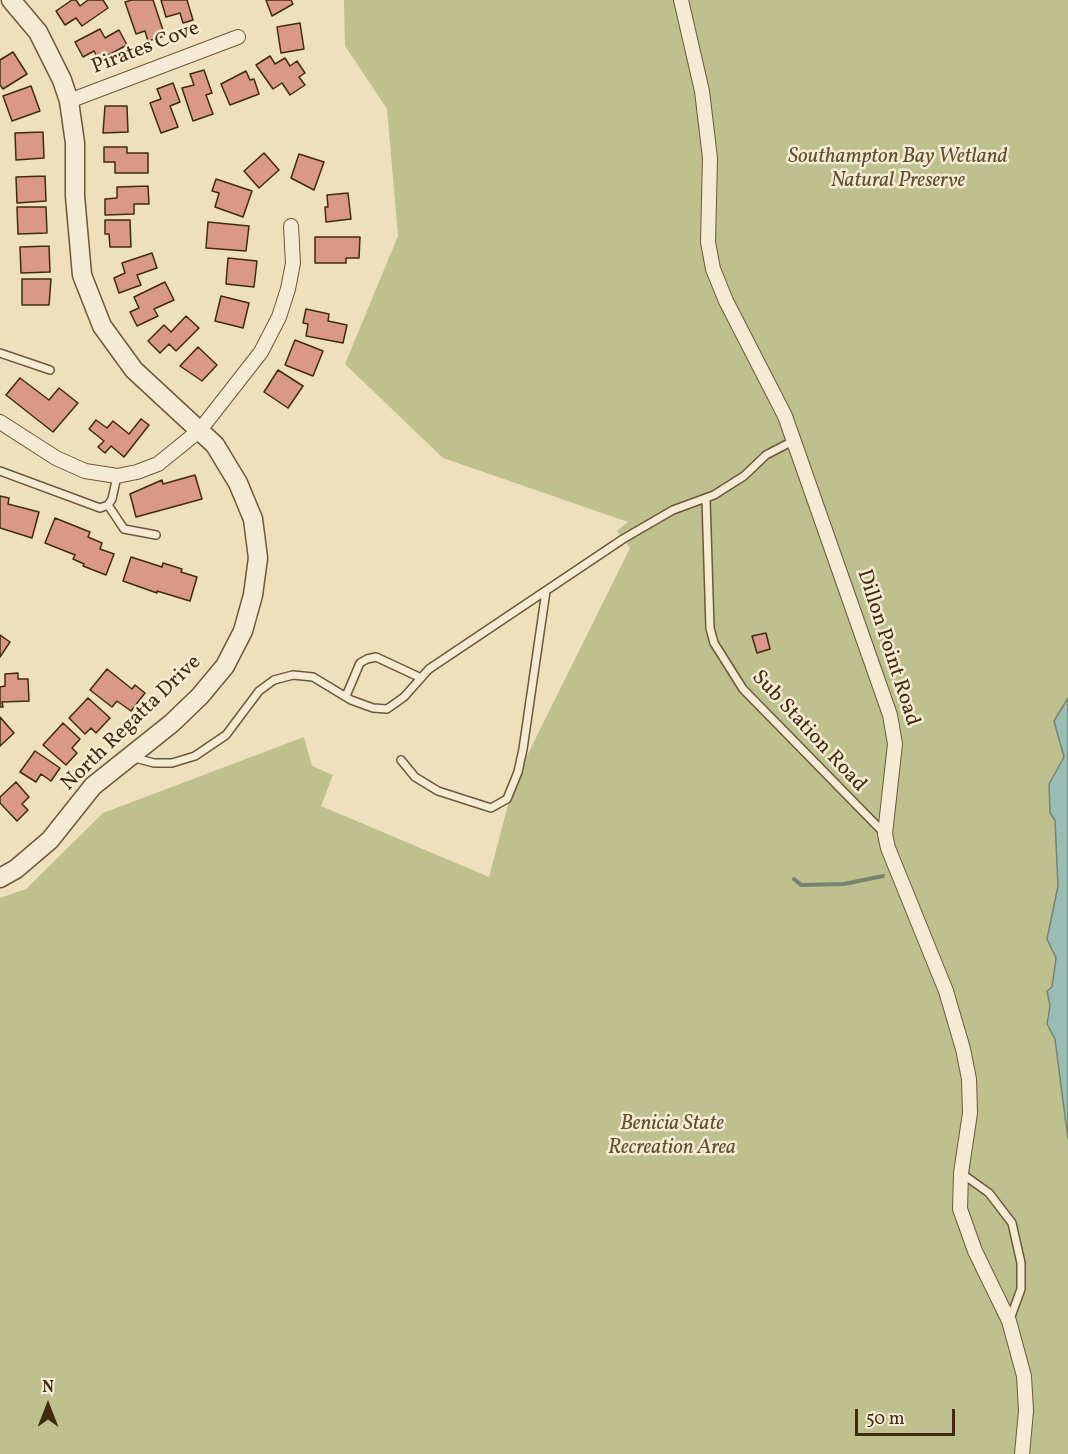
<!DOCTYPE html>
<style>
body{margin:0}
#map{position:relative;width:1068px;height:1454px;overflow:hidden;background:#efe0bd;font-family:Vollkorn,serif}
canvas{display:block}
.north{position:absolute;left:18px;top:1376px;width:60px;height:60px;-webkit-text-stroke:4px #f5ebd4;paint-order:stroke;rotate:0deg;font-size:16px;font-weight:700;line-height:24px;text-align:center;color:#402b0f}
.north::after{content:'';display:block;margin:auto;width:21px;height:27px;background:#402b0f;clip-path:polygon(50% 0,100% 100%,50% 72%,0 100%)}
.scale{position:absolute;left:855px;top:1409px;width:100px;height:27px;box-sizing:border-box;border:3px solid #402b0f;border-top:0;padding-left:8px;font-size:18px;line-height:21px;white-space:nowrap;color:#402b0f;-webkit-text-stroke:4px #f5ebd4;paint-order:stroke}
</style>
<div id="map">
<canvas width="1068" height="1454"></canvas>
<div class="north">N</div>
<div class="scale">50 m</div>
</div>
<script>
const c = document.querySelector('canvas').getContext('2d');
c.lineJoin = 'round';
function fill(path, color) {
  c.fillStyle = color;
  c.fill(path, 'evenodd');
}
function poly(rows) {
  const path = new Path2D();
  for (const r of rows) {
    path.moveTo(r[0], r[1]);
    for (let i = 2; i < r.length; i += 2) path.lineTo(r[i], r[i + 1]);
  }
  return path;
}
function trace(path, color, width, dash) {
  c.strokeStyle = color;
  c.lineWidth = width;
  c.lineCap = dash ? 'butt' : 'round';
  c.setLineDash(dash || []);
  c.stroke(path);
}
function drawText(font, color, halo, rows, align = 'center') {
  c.font = font + ' Vollkorn,serif';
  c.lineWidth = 5;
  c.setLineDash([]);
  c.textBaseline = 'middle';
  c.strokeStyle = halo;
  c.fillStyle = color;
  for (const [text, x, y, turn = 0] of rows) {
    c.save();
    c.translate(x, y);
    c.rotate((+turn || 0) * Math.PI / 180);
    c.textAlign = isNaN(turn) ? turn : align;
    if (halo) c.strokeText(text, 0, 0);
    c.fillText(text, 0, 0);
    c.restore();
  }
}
fill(poly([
 [344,0,1068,0,1068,698,1054,721,1064,757,1049,784,1050,813,1055,820,1058,886,1047,939,1056,958,1052,987,1047,991,1050,1006,1047,1018,1055,1039,1068,1139,1068,1454,0,1454,0,898,26,889,103,813,304,737,312,766,333,775,321,806,489,877,514,782,630,548,617,531,628,522,443,458,345,364,398,236,387,109,345,46]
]), '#bec18d');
const water = poly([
 [1068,698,1068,1139,1055,1039,1047,1024,1050,1006,1047,991,1052,987,1056,958,1047,939,1058,886,1055,820,1050,813,1049,784,1064,757,1054,721,1068,698]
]);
fill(water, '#9abdb3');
trace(water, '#768371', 1.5);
trace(poly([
 [794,879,801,885,844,884,883,876]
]), '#768371', 4);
const building = poly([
 [72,0,76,0,80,6,88,0,103,0,108,8,82,26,76,18,65,25,56,11,72,0],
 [132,0,153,0,165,36,148,41,145,31,136,34,125,2,132,0],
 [161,0,187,0,193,20,183,23,180,13,166,17,161,0],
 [266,0,291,0,293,4,272,16,266,0],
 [300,23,304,49,281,53,277,27,300,23],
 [100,29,105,38,119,30,127,45,99,60,94,51,83,57,75,42,100,29],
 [13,52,27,74,3,89,0,85,0,60,13,52],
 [270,56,275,64,285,58,290,66,297,61,305,73,299,77,305,85,290,95,282,83,273,89,256,65,270,56],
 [204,70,212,93,206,95,213,114,193,121,182,88,194,85,190,74,204,70],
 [246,71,250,80,254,79,259,94,230,105,221,84,246,71],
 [173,83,180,102,170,106,178,127,161,133,150,103,161,99,157,89,173,83],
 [31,86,40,111,12,121,3,96,31,86],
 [105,106,127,106,128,132,103,133,105,106],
 [43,132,44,158,16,160,15,133,43,132],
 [104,147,127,147,127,153,148,153,148,173,115,173,115,162,104,162,104,147],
 [264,153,279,170,259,188,244,171,264,153],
 [299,154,324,162,314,190,291,178,299,154],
 [45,176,46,201,17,203,16,177,45,176],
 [216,179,252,191,243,217,215,207,219,193,212,191,216,179],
 [148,186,149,204,134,204,134,214,105,215,105,199,117,198,117,187,148,186],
 [348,193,351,219,326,222,325,207,328,207,327,195,348,193],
 [17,207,46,207,47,233,18,234,17,207],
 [105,220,130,220,131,247,110,247,109,234,105,234,105,220],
 [208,222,249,226,246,251,206,248,208,222],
 [315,237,360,237,359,258,346,258,346,263,315,263,315,237],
 [49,246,50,272,21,273,20,247,49,246],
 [152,253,157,268,137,275,141,285,119,293,114,278,125,273,122,263,152,253],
 [228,258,257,261,254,287,226,284,228,258],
 [22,279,51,279,49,305,22,305,22,279],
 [165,282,174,300,154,309,158,316,137,326,130,312,139,308,134,297,165,282],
 [221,296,249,303,243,328,215,321,221,296],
 [306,309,329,314,328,321,347,325,343,343,306,336,308,324,303,323,306,309],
 [186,316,199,328,176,351,169,344,160,353,148,341,164,325,171,332,186,316],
 [295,340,323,351,313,376,285,365,295,340],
 [198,347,217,365,202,381,180,366,198,347],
 [278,370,303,386,288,408,264,392,278,370],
 [20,378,49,400,59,388,78,403,53,432,6,395,20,378],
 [141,419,149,425,124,457,111,446,105,453,98,447,104,441,89,429,96,420,107,428,113,421,129,434,141,419],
 [195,475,202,499,136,517,130,494,162,480,163,484,195,475],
 [0,496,9,498,8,504,39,512,32,538,0,528,0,496],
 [55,518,90,532,88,537,102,543,100,549,114,554,106,575,83,566,84,564,73,559,75,555,45,543,55,518],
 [131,557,162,567,163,563,182,569,181,572,197,577,190,601,157,591,157,593,123,581,131,557],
 [766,633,770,649,757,653,752,636,766,633],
 [0,635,10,642,0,657,0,635],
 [107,669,132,689,135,685,145,693,131,711,117,701,112,707,90,690,107,669],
 [18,673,18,679,28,679,29,701,2,702,3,707,0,707,0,687,5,686,5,674,18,673],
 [88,698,110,718,96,733,91,728,85,734,69,718,88,698],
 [0,717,14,733,0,746,0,717],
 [63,723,80,739,72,748,77,753,66,765,43,745,63,723],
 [35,751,60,768,51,781,41,774,36,782,20,772,35,751],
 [16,782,29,797,22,804,28,810,17,821,0,803,0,797,16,782]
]);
fill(building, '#d9988a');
trace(building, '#402b0f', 1.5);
const service = poly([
 [0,353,50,370],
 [0,471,100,508,108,505,112,499,117,476],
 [706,499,710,628,714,643,743,689,885,834],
 [108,505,124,529,156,535],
 [346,696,360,663,367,659,376,657,419,677],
 [135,758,154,763,172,763,195,756,226,735,259,691,274,680,293,675,313,677,351,700,373,708,387,709,404,697,429,669,623,539,673,510,714,495,744,476,766,455,793,441],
 [401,760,415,777,438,791,491,808,507,799,518,772,523,749,546,591],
 [961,1173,989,1193,1012,1223,1021,1263,1021,1289,1010,1319]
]);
const minor = poly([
 [681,0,702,91,710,158,708,242,713,269,726,301,785,416,890,715,895,744,885,834,888,848,946,991,963,1049,969,1079,970,1113,961,1173,960,1209,975,1251,1009,1321,1024,1376,1026,1411,1022,1454],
 [69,101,238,37],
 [0,422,56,458,85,471,117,476,137,472,158,464,200,430,261,352,279,317,288,289,293,263,291,226]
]);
const tertiary = poly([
 [0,878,16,869,50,840,93,786,172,723,200,696,225,666,243,631,253,595,258,558,253,519,238,483,215,445,134,370,102,326,82,275,75,196,75,143,69,101,62,80,38,32,11,0]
]);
trace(service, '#6c583a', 10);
trace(minor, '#6c583a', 16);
trace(tertiary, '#6c583a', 21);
trace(service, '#f5ebd4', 7);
trace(minor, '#f5ebd4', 14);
trace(tertiary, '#f5ebd4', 18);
drawText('21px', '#402b0f', '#f5ebd4', [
 ["Pirates Cove",146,49,-21],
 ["Dillon Point Road",887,648,72],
 ["North Regatta Drive",132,724,-44],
 ["Sub Station Road",808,732,47]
]);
drawText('italic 21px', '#60502e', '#f5ebd4', [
 ["Southampton Bay Wetland",898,158],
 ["Natural Preserve",898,182],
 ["Benicia State",672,1125],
 ["Recreation Area",672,1149]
]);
</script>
